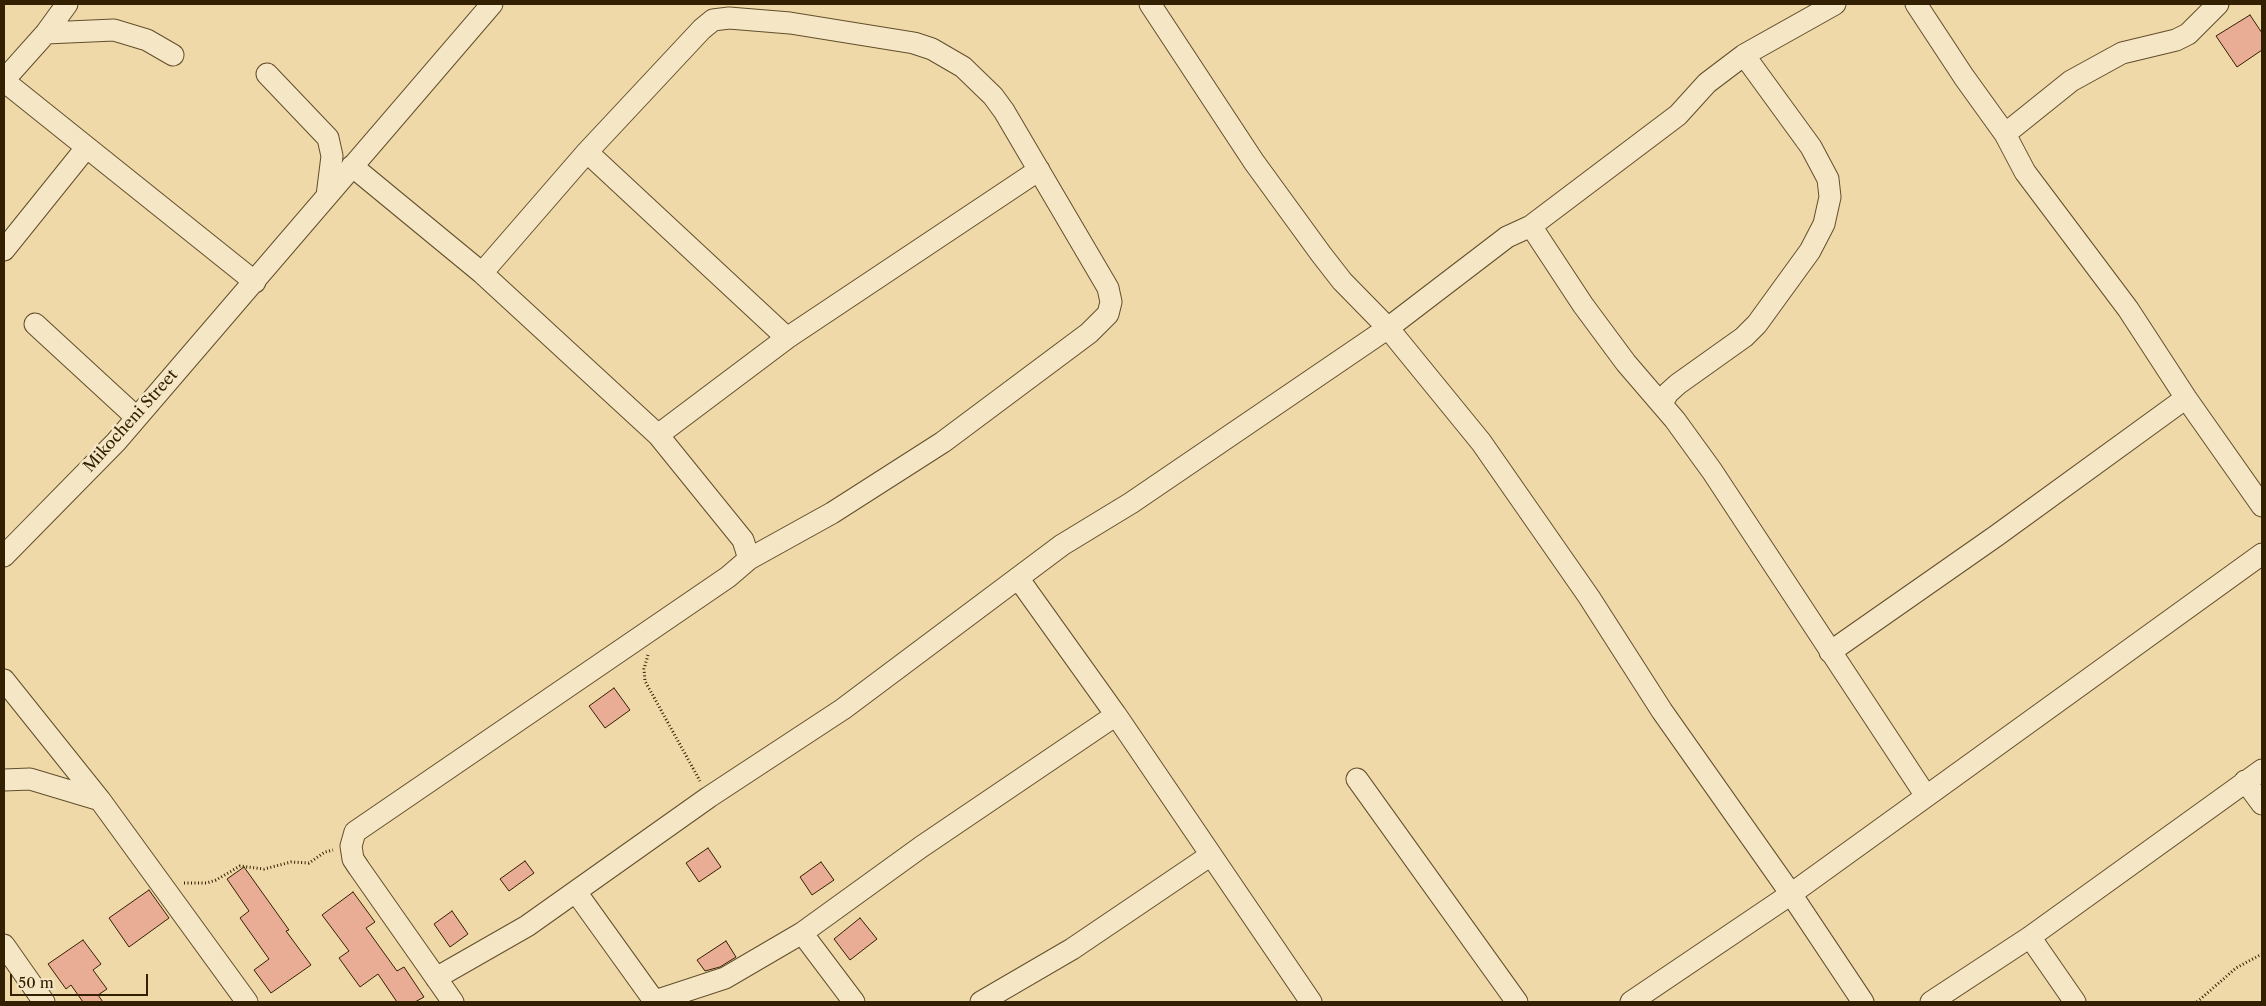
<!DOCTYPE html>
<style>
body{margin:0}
#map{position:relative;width:2266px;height:1006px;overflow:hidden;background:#efd9a8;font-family:"Libre Caslon Text",serif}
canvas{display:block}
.frame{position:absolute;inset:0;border:5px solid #332002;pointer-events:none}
.scale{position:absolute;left:10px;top:974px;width:138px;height:22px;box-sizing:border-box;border:2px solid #332002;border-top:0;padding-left:6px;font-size:15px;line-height:18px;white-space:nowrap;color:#332002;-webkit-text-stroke:4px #f5e6c6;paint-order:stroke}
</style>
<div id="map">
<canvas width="2266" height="1006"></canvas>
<div class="frame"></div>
<div class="scale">50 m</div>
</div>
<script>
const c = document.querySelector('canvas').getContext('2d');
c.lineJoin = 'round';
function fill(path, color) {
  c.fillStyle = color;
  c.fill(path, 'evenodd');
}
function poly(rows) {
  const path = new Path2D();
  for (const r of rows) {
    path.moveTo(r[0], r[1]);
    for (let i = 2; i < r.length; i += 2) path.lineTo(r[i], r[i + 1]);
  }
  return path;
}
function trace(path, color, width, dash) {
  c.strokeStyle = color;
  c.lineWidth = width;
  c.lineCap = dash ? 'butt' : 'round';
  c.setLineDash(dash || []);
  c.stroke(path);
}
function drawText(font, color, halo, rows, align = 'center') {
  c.font = font + ' "Libre Caslon Text",serif';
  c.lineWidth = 5;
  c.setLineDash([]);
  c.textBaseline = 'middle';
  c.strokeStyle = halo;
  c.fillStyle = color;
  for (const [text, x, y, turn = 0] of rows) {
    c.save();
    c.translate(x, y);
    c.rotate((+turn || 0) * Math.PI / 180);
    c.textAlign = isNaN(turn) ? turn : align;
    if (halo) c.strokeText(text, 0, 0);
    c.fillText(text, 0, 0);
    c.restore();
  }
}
const building = poly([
 [2250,15,2262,33,2262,50,2237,67,2216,36,2250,15],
 [614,688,630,710,605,728,589,706,614,688],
 [708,848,721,867,699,882,686,863,708,848],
 [525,861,534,873,509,891,500,879,525,861],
 [821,862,834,880,812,895,800,877,821,862],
 [244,867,289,930,286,931,311,965,271,993,254,970,269,959,240,918,249,911,227,879,244,867],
 [149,890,169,918,129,947,109,918,149,890],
 [353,892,375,922,366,928,397,971,404,967,424,997,415,1002,397,1002,378,974,360,987,339,958,349,951,322,915,353,892],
 [452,911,468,934,450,947,434,924,452,911],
 [860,918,877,939,850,960,834,939,860,918],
 [83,940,101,964,93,970,107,989,98,995,103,1002,83,1002,71,985,66,989,48,964,83,940],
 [726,941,736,957,720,967,705,971,697,960,726,941]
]);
fill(building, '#e9ac95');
trace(building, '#332002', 1);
const minor = poly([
 [1150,4,1254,162,1321,254,1342,281,1388,328,1481,442,1589,597,1662,711,1791,894,1863,1002],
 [1916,4,1964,77,2005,134,2025,172,2128,309,2186,398,2262,506],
 [46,33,114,30,147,40,173,55],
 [267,74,328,138,332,156,327,196],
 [4,80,46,33,67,4],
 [4,81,255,282],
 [2005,134,2071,81,2122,53,2176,40,2188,34,2218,4],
 [587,152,787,338],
 [352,166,482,273,658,435,743,540,749,559,728,577,355,832,351,846,353,859,359,868,453,1002],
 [1531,226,1583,305,1626,363,1675,420,1712,471,1926,796],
 [4,250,86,148],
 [482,273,587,152,702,29,713,20,729,18,790,23,914,43,932,49,963,67,993,96,1004,111,1108,288,1111,302,1108,314,1089,333,943,442,832,513,749,559],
 [35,324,136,417],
 [1662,403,1668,393,1678,384,1744,337,1757,324,1810,251,1824,224,1830,197,1828,179,1811,147,1744,55],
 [658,435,787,338,1039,170],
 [4,556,116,442,492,4],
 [1018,578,1116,715,1311,1002],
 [1830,652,1996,536,2186,398],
 [4,680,100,800,247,1002],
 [1357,779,1517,1002],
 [4,780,30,779,100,800],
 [2245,781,2262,804],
 [576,892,655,1002],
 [802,933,854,1002],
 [2030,937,2075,1002],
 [4,945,44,1002],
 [436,978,527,926,709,797,843,709,1062,545,1131,503,1388,328,1507,237,1531,226,1678,115,1707,83,1744,55,1835,4],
 [655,1001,725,978,802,933,921,847,1116,715],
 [981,1002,1072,949,1211,855],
 [1631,1002,1791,894,2262,554],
 [1931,1002,2030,937,2262,770]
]);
trace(minor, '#624e2c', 23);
trace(poly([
 [648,655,644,669,645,681,700,781],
 [184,883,207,883,216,880,240,866,264,869,291,862,309,863,325,852,333,850],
 [2197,1002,2236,968,2262,954]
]), '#332002', 3, [1, 2.5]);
trace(minor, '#f5e6c6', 21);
drawText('16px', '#332002', '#f5e6c6', [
 ["Mikocheni Street",131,421,-48]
]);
</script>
